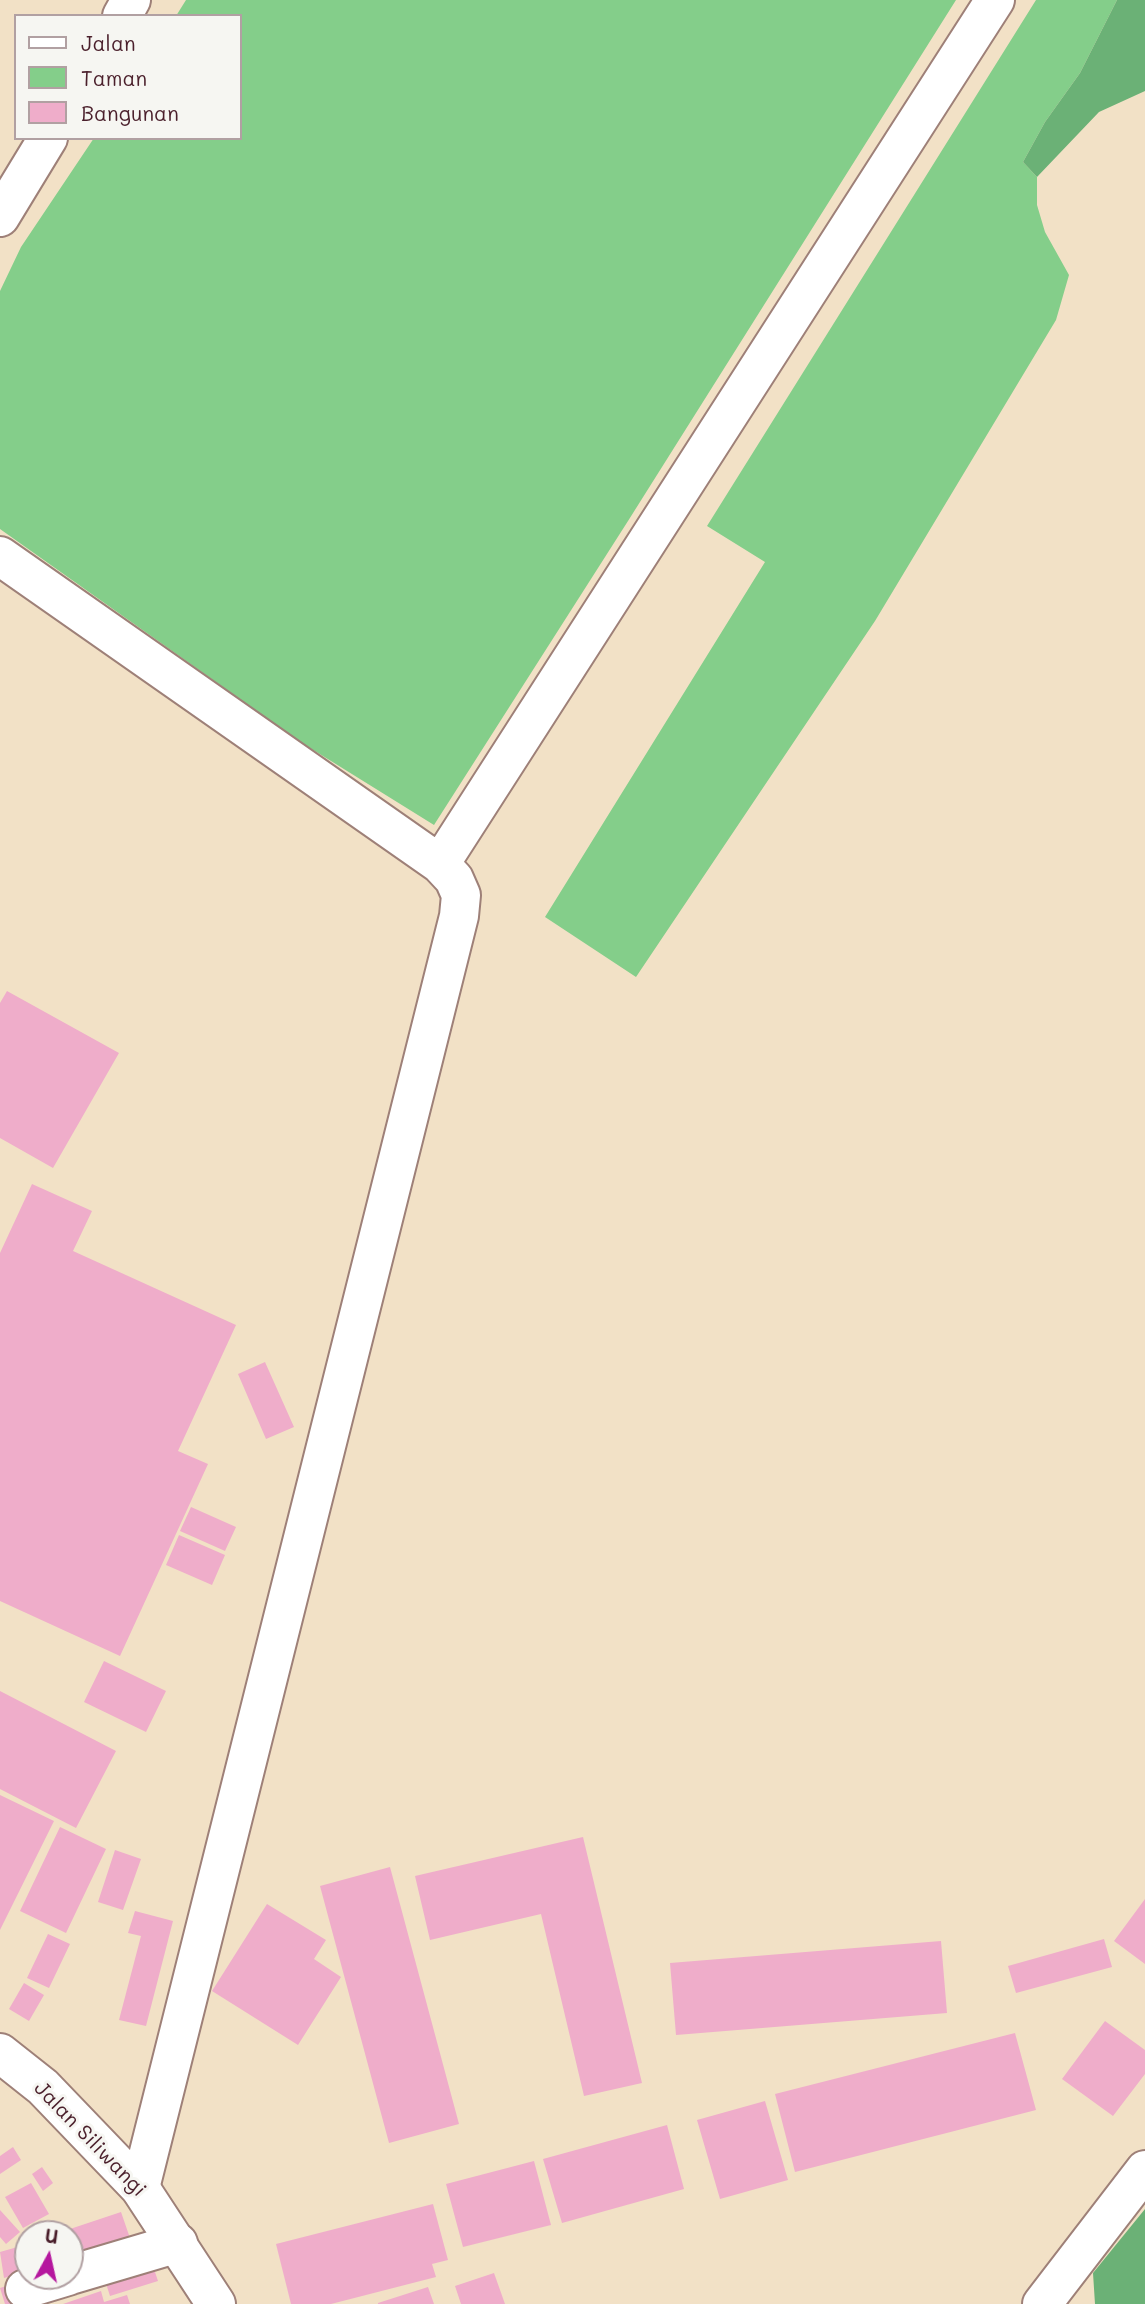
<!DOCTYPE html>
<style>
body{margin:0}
#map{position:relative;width:1145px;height:2304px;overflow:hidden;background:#f2e1c6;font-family:Mali,sans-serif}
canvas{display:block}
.legend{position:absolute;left:14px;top:14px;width:228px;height:126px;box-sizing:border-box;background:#f6f6f2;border:2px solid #b1a0a2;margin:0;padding:9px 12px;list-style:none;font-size:21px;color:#4a1f2b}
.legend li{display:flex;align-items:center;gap:14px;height:35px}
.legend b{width:35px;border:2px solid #b1a0a2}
.north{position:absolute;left:14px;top:2220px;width:70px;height:70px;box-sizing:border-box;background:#f6f6f2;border:2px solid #b1a0a2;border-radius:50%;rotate:8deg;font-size:19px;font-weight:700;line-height:28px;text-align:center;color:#4a1f2b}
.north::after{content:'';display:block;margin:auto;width:24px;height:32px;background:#b5179e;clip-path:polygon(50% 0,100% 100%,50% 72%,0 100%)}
</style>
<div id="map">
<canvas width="1145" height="2304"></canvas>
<ul class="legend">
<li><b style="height:9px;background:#fff"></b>Jalan</li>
<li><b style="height:19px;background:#84ce8a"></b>Taman</li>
<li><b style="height:19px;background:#efadca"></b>Bangunan</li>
</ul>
<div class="north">U</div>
</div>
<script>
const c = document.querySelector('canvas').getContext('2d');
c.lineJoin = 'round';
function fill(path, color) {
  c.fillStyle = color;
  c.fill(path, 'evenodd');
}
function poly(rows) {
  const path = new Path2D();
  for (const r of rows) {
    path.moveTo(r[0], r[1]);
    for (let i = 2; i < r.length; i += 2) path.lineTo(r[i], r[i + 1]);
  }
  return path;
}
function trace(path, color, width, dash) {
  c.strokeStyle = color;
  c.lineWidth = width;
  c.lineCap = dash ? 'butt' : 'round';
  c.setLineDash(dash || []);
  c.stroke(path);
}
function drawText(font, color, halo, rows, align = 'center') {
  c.font = font + ' Mali,sans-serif';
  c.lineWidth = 6;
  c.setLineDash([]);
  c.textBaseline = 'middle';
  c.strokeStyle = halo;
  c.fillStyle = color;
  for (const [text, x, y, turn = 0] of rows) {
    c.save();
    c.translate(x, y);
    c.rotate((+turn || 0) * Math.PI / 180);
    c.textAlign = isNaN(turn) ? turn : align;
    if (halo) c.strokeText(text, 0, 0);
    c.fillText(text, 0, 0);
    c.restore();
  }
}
fill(poly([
 [186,0,956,0,628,521,434,825,302,743,0,529,0,291,21,247,94,138,240,138,240,16,176,16],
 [1036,0,1117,0,1080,73,1045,122,1023,162,1037,177,1037,205,1045,232,1069,275,1056,320,875,621,636,977,545,917,765,562,707,526]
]), '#84ce8a');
fill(poly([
 [1117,0,1145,0,1145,91,1099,112,1037,177,1023,162,1045,122,1080,73],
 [1145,2209,1145,2304,1095,2304,1093,2273]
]), '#6bb176');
fill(poly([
 [7,991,119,1053,53,1168,0,1138,0,1003],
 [32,1184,92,1211,73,1251,236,1325,178,1451,208,1464,120,1656,0,1601,0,1253],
 [265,1362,294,1427,266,1439,238,1374],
 [191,1507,236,1527,225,1551,180,1531],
 [179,1535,225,1555,212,1585,166,1565],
 [104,1661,166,1691,146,1732,84,1702],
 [0,1691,116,1751,76,1828,0,1789],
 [0,1795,54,1821,0,1930],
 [60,1827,106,1849,66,1933,20,1911],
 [583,1837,642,2083,584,2096,541,1914,430,1940,415,1876],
 [115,1850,141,1859,123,1910,98,1902],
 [390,1867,459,2124,389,2143,320,1886],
 [1145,1899,1145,1964,1114,1941],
 [267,1904,326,1940,314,1959,341,1977,298,2045,212,1991],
 [135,1911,173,1921,146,2026,119,2020,141,1936,128,1933],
 [48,1934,70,1944,49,1988,27,1978],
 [1104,1939,1112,1967,1016,1993,1008,1966],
 [941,1941,947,2013,676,2035,670,1963],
 [24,1983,44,1995,29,2021,9,2009],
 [1105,2021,1145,2050,1145,2074,1113,2116,1062,2079],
 [1015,2033,1036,2110,795,2172,775,2094],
 [765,2101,788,2180,720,2199,697,2120],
 [667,2125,684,2189,562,2223,543,2159],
 [13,2147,21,2160,0,2174,0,2156],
 [534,2161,551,2225,463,2247,446,2184],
 [42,2167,53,2183,43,2191,32,2174],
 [31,2183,49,2214,23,2228,5,2197],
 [433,2204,448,2260,432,2264,436,2277,331,2304,291,2304,276,2244],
 [0,2210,20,2232,6,2244,0,2237],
 [121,2212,131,2241,80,2258,70,2229],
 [28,2244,28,2271,4,2278,0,2252],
 [150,2257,158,2281,110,2296,102,2271],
 [494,2273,505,2304,461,2304,455,2286],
 [16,2283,23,2304,5,2304,0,2288],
 [428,2287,434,2304,378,2304,378,2303],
 [101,2291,104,2302,127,2295,130,2304,63,2304]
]), '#efadca');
const minor = poly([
 [122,16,131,0],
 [0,217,48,138],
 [0,556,440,864,454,879,461,895,459,916,140,2188],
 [440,864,995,0],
 [70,2275,178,2243],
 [25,2289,68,2276],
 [1042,2304,1145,2170]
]);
const major = poly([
 [0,2053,43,2087,140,2188,216,2304]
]);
trace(minor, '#9e8078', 42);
trace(major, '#9e8078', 42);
trace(minor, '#fff', 38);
trace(major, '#fff', 38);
drawText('21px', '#4a1f2b', '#f6f6f2', [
 ["Jalan Siliwangi",90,2139,46]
]);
</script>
